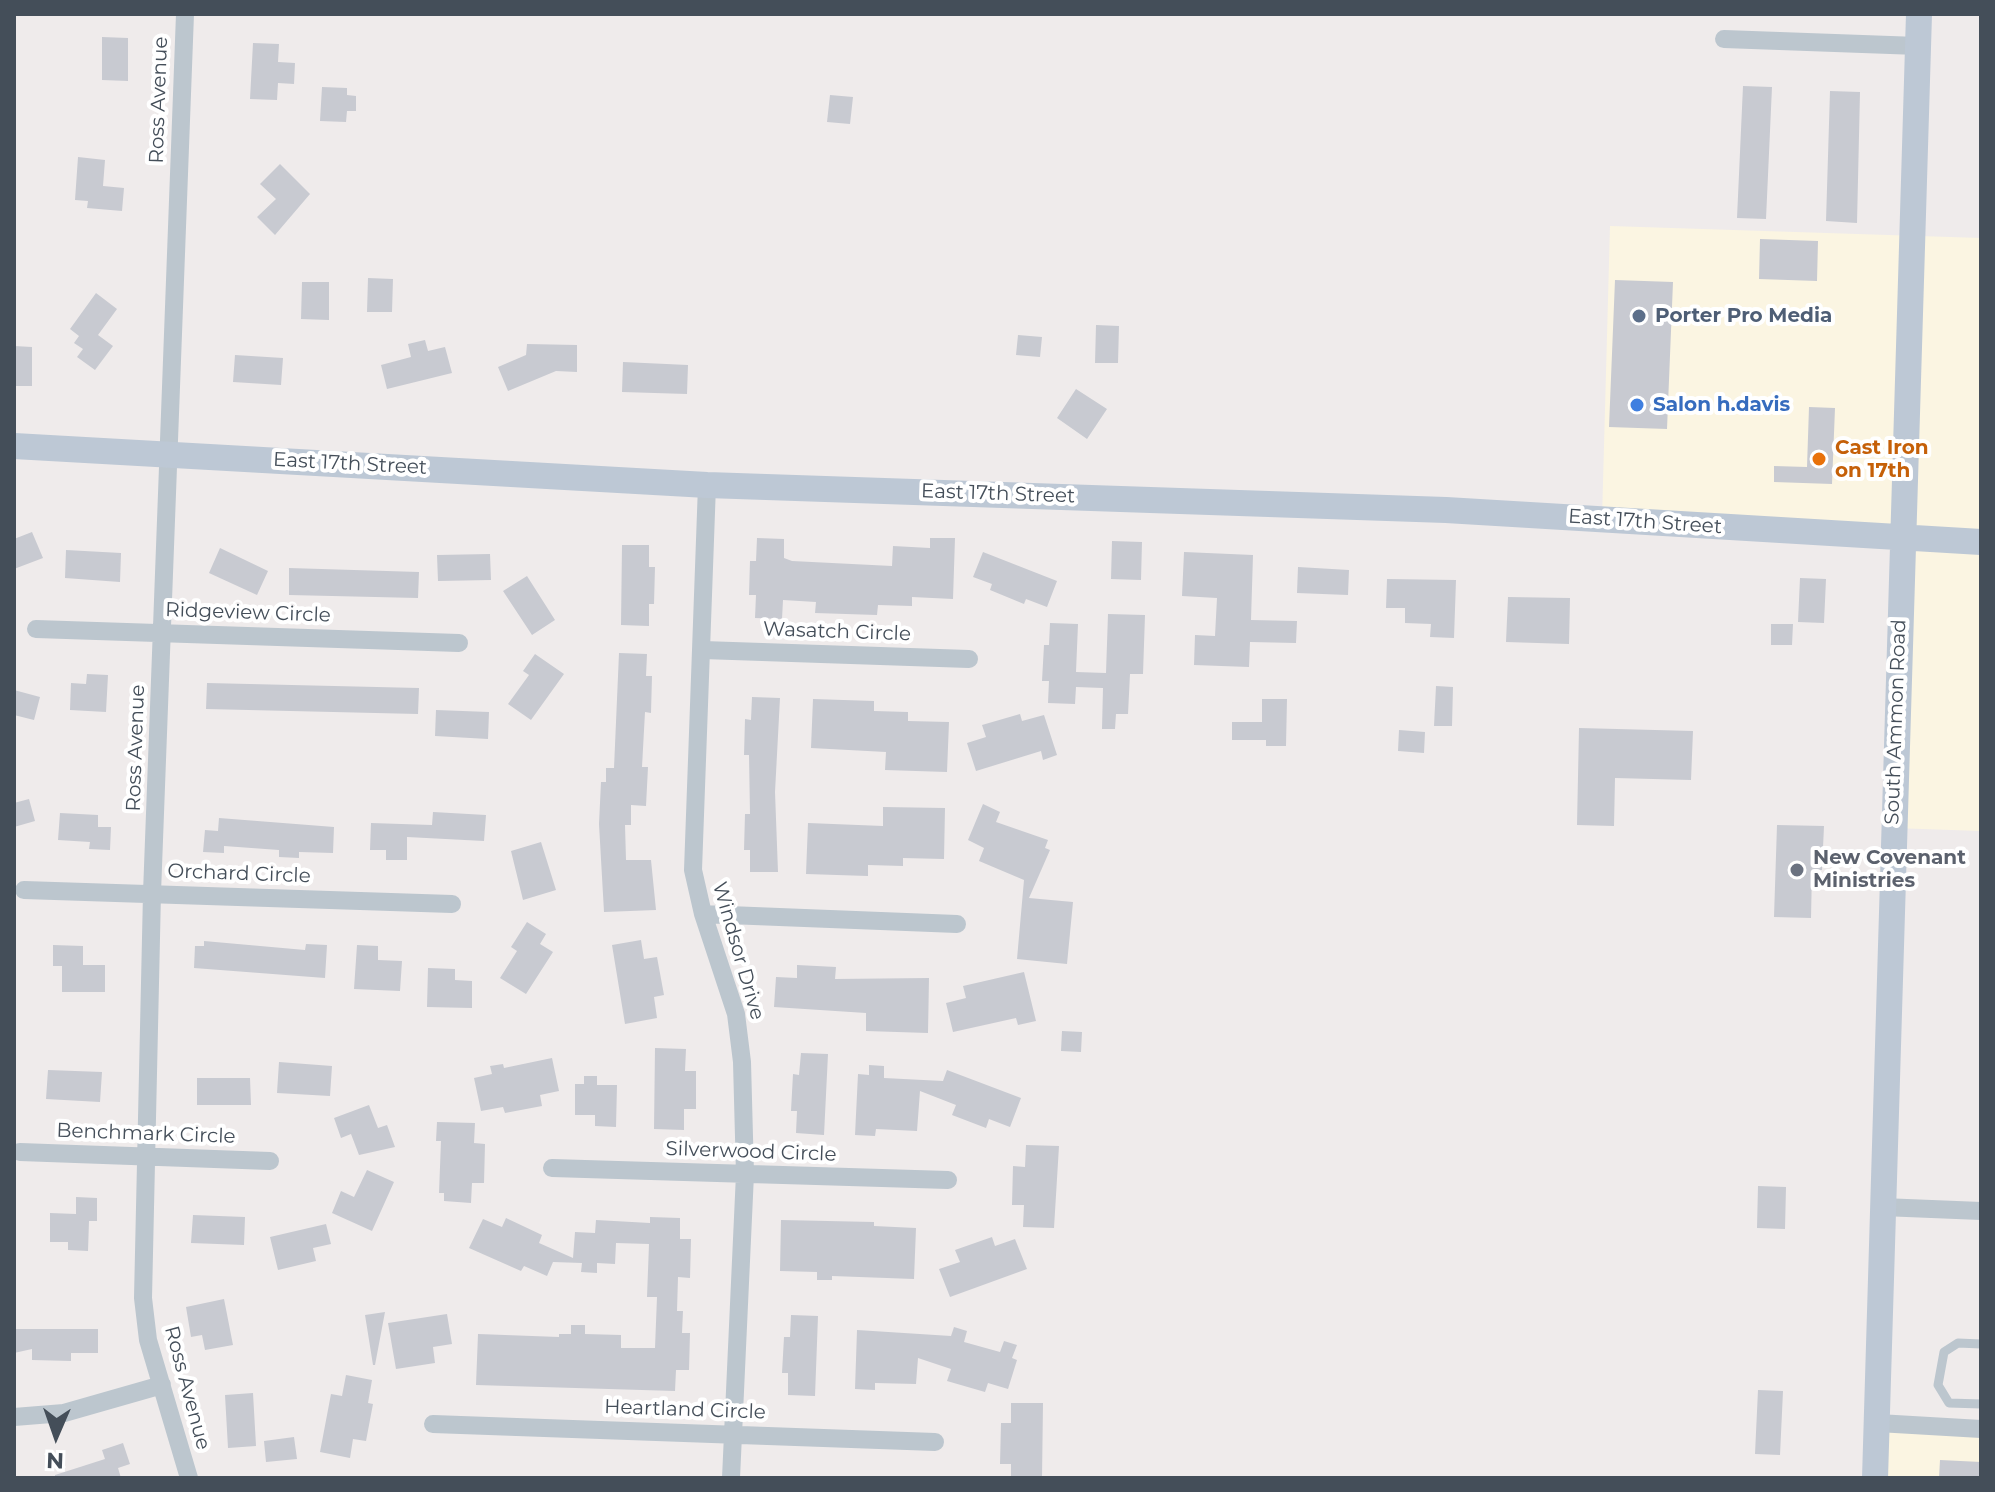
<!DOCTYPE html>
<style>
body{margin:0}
#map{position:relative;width:1995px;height:1492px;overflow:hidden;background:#efebeb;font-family:Montserrat,sans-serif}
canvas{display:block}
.frame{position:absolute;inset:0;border:16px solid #444e59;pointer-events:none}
.north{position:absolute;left:16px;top:1396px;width:80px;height:80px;-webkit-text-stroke:6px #fff;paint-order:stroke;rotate:182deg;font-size:22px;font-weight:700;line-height:32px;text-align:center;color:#444e59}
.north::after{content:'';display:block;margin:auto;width:28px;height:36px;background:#444e59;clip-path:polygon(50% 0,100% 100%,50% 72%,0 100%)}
</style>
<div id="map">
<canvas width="1995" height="1492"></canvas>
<div class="frame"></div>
<div class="north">N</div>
</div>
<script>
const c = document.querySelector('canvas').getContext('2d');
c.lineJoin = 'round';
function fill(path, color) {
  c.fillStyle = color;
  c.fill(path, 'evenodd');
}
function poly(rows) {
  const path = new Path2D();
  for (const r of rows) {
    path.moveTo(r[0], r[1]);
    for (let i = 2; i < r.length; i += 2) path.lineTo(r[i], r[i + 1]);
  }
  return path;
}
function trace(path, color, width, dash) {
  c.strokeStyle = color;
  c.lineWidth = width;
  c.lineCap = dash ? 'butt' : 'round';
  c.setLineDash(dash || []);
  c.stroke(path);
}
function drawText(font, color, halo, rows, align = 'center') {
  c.font = font + ' Montserrat,sans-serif';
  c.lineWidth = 8;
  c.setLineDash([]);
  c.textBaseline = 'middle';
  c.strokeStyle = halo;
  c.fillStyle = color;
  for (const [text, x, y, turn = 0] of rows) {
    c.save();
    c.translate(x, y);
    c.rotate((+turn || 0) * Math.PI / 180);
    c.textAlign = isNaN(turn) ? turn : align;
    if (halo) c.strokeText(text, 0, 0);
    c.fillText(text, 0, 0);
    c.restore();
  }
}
fill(poly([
 [1610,226,1981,238,1981,831,1893,828,1902,539,1602,519],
 [1878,1423,1981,1429,1981,1478,1876,1478]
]), '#fbf5e2');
fill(poly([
 [102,37,128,38,128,81,102,80],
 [253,43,279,44,278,62,295,63,294,84,278,83,277,100,250,99],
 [1743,86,1772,87,1766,219,1737,218],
 [322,87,347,88,347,95,356,96,356,111,347,111,346,122,320,121],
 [1830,91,1860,92,1857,223,1826,221],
 [830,95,853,97,850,124,827,122],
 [78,157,105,160,103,186,124,188,122,211,87,208,88,201,75,200],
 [280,164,310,194,275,235,257,217,276,199,260,184],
 [1760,239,1818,241,1817,281,1759,279],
 [368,278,393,279,392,312,367,312],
 [1615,280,1673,282,1667,429,1609,427],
 [302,282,329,282,329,320,301,319],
 [96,293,117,309,98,335,113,346,95,370,77,357,83,349,74,343,79,336,70,329],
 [1096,325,1119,326,1118,363,1095,363],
 [1018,335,1042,337,1040,357,1016,355],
 [425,340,428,351,445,347,452,373,387,389,381,365,411,357,408,344],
 [527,344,577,345,577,372,556,371,508,391,498,367,526,355],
 [14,346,32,347,32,386,14,386],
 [235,355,283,358,281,385,233,382],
 [623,362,688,365,687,394,622,392],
 [1076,389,1107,409,1087,439,1057,418],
 [1809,407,1835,408,1832,484,1774,482,1774,466,1807,467],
 [32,532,43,558,14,569,14,539],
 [757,538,784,539,784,558,792,561,892,566,893,546,930,548,930,538,955,538,953,599,912,597,912,606,878,605,877,615,815,613,816,602,783,600,782,619,755,618,756,595,749,595,750,561,756,561],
 [1112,541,1142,542,1141,580,1111,579],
 [622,545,649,545,649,567,655,567,654,604,649,604,649,626,621,625],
 [220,548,268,571,257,595,209,573],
 [66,550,121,553,120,582,65,578],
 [983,552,1057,581,1047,607,1026,599,1024,604,990,590,992,584,973,577],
 [1184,552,1253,555,1251,620,1297,621,1296,643,1250,642,1249,667,1194,665,1195,635,1215,636,1217,598,1182,596],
 [490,554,491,580,438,581,437,555],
 [1298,567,1349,570,1348,595,1297,593],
 [289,568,419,572,418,598,289,595],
 [527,576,555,620,532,635,503,591],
 [1800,578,1826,579,1824,623,1798,622],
 [1387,579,1456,580,1454,638,1430,637,1431,624,1405,623,1405,608,1386,608],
 [1508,597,1570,598,1569,644,1506,642],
 [1108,614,1145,615,1143,674,1130,674,1128,714,1116,714,1115,729,1102,729,1103,688,1076,687,1075,704,1048,703,1049,681,1042,681,1044,645,1049,645,1050,623,1078,624,1076,672,1106,673],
 [1771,624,1793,624,1792,645,1771,645],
 [619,653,647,654,646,676,652,676,651,713,645,712,642,767,648,767,646,806,631,805,631,825,625,825,626,860,651,860,656,910,604,912,599,824,601,782,606,782,606,768,614,768],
 [535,654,564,674,531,720,508,704,529,675,523,671],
 [87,674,108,675,106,712,70,710,71,683,86,684],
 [207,683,419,688,418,714,206,709],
 [1436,686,1453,687,1452,726,1434,726],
 [14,690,40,697,34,720,14,715],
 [752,697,780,698,775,792,778,872,750,872,750,850,744,850,745,814,750,814,749,755,744,755,745,719,751,720],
 [813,699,874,701,874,711,908,712,908,721,949,722,947,772,885,770,886,752,811,748],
 [1262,699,1287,699,1286,746,1266,746,1266,740,1232,740,1232,722,1262,722],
 [436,710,489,712,488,739,435,736],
 [1020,714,1022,721,1044,715,1057,755,1043,760,1041,751,976,771,967,743,986,737,982,725],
 [1579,728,1693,731,1691,780,1615,778,1614,826,1577,825],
 [1399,730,1425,732,1424,753,1398,751],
 [29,799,35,821,14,827,14,803],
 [983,804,1000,812,996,822,1048,840,1045,848,1050,850,1029,898,1073,902,1067,964,1017,959,1024,880,979,861,984,848,968,840],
 [883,807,945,808,944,859,903,858,903,866,868,865,868,876,806,874,808,823,883,826],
 [433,812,486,815,484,841,407,837,407,860,386,860,386,850,370,850,371,823,432,825],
 [60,813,98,815,98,827,111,827,110,850,89,849,90,842,58,840],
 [219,818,334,827,333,853,299,852,299,858,279,857,279,850,224,846,224,853,203,852,205,830,218,831],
 [1777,825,1824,826,1822,870,1812,870,1811,918,1774,917],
 [541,842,556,890,523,900,511,851],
 [527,922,546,934,540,944,553,952,526,994,500,978,517,951,511,947],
 [641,940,644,959,657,957,664,995,654,997,657,1018,625,1024,612,945],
 [204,941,305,950,306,944,327,945,325,978,194,968,195,946,204,946],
 [53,945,83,946,83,965,105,965,105,992,62,992,62,966,53,966],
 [357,945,378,946,378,960,402,961,400,991,354,989],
 [797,965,836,967,835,979,929,978,928,1033,866,1031,866,1013,774,1007,776,977,797,978],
 [428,968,455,969,455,980,472,981,472,1008,427,1007],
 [1024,972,1036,1021,1018,1025,1016,1018,953,1032,946,1003,966,998,963,986],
 [1062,1031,1082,1032,1081,1052,1061,1051],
 [655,1048,686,1049,685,1071,696,1071,696,1109,684,1109,684,1130,654,1129],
 [801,1053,828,1054,824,1135,796,1133,797,1111,791,1111,793,1074,799,1075],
 [552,1058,559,1091,540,1095,542,1106,505,1113,503,1107,481,1111,474,1078,492,1074,490,1066,503,1064,504,1068],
 [279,1062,332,1066,330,1096,277,1093],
 [869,1065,884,1066,884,1078,943,1081,947,1070,1021,1098,1010,1127,989,1119,986,1128,952,1115,956,1105,920,1091,917,1131,876,1129,875,1136,855,1135,858,1074,869,1075],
 [48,1070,102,1072,100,1102,46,1099],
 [584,1076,597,1076,597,1085,617,1085,616,1127,595,1126,595,1115,575,1115,575,1084,584,1084],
 [197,1078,250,1078,251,1105,197,1105],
 [369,1105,378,1128,387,1125,395,1147,359,1155,351,1134,341,1138,334,1118],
 [437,1122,475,1123,474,1143,485,1144,484,1183,472,1183,471,1203,444,1201,444,1193,439,1193,441,1141,436,1141],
 [1026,1145,1059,1146,1054,1228,1023,1227,1024,1205,1012,1205,1013,1166,1025,1167],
 [367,1170,394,1182,372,1231,332,1213,341,1191,354,1197],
 [1758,1186,1786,1187,1785,1229,1757,1228],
 [76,1197,97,1198,97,1221,89,1221,88,1251,68,1250,68,1242,50,1242,50,1213,76,1214],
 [193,1215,245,1217,244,1245,191,1243],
 [650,1217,680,1218,680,1239,691,1239,690,1278,678,1277,677,1311,683,1311,682,1333,690,1333,689,1370,676,1370,675,1391,476,1385,478,1334,559,1337,559,1334,571,1334,571,1325,585,1325,585,1334,621,1335,621,1348,655,1348,657,1297,647,1297,649,1244,616,1243,615,1264,597,1263,597,1273,581,1272,582,1263,553,1262,547,1276,524,1266,521,1271,469,1248,483,1219,502,1227,506,1218,542,1235,539,1243,573,1258,575,1232,595,1233,596,1220,650,1223],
 [781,1220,874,1222,874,1226,916,1228,914,1279,832,1276,832,1280,817,1280,817,1272,780,1271],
 [326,1224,331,1244,313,1248,316,1261,278,1270,270,1237],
 [992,1237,995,1246,1015,1239,1027,1269,950,1297,939,1269,960,1262,955,1250],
 [224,1299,233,1345,205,1350,202,1335,191,1337,186,1307],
 [385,1312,375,1365,373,1365,365,1315],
 [447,1314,452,1344,433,1347,435,1363,396,1369,388,1323],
 [791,1315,818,1316,815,1396,788,1395,788,1373,782,1373,784,1337,790,1337],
 [954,1327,967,1331,964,1342,1000,1352,1004,1341,1017,1345,1012,1358,1017,1360,1008,1389,988,1383,985,1392,947,1381,951,1369,918,1358,916,1384,875,1383,875,1390,855,1389,857,1330,951,1336],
 [14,1329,98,1329,98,1353,71,1353,71,1361,32,1360,32,1349,14,1353],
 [346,1375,372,1380,368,1403,373,1404,366,1441,353,1439,350,1458,320,1452,331,1394,342,1396],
 [1758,1390,1783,1391,1780,1455,1755,1454],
 [253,1393,256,1446,228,1448,225,1395],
 [1011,1403,1043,1403,1042,1478,1011,1478,1011,1464,1000,1464,1001,1423,1011,1423],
 [294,1437,297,1459,266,1462,264,1441],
 [123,1443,130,1464,118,1468,121,1478,55,1478,55,1475,105,1459,102,1450],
 [1940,1460,1981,1462,1981,1478,1939,1478]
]), '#c8cad1');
trace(poly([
 [1981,1344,1958,1343,1944,1352,1938,1385,1949,1403,1981,1404]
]), '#bcc6ce', 9);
trace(poly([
 [185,14,152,893,143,1298,148,1340,189,1478],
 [1724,39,1918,46],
 [707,485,693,870,703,914,736,1014,742,1062,745,1174,731,1478],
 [36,629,459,643],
 [703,650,969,659],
 [24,890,452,904],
 [703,914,957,924],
 [20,1152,270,1161],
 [552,1168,948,1180],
 [1882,1207,1981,1211],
 [14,1417,64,1413,162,1385],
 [1878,1423,1981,1429],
 [433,1424,935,1442]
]), '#bcc6ce', 18);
trace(poly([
 [14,446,707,485,1446,510,1981,542],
 [1875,1478,1919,14]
]), '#bdc8d5', 26);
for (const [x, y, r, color] of [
 [1639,316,8,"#5c6f8a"],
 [1637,405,8,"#3f7fe0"],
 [1819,459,8,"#e8710a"],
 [1797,870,8,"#6b7280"]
]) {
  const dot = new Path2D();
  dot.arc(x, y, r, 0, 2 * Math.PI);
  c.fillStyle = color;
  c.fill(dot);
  trace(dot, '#fff', 3);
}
drawText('20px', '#444e59', '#fff', [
 ["Ross Avenue",159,100,-88],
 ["East 17th Street",350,464,3],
 ["East 17th Street",998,494,2],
 ["East 17th Street",1645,522,4],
 ["Ridgeview Circle",248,613,2],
 ["Wasatch Circle",837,632,2],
 ["South Ammon Road",1896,722,-88],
 ["Ross Avenue",136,748,-88],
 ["Orchard Circle",239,874,2],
 ["Windsor Drive",738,951,74],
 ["Benchmark Circle",146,1134,2],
 ["Silverwood Circle",751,1152,2],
 ["Ross Avenue",187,1388,75],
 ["Heartland Circle",685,1410,2]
]);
drawText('bold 20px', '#4e5e75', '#fff', [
 ["Porter Pro Media",1655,316]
], 'left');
drawText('bold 20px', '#366cbe', '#fff', [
 ["Salon h.davis",1653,405]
], 'left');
drawText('bold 20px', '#c56008', '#fff', [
 ["Cast Iron",1835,448],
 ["on 17th",1835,471]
], 'left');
drawText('bold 20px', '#5b616d', '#fff', [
 ["New Covenant",1813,858],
 ["Ministries",1813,881]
], 'left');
</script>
